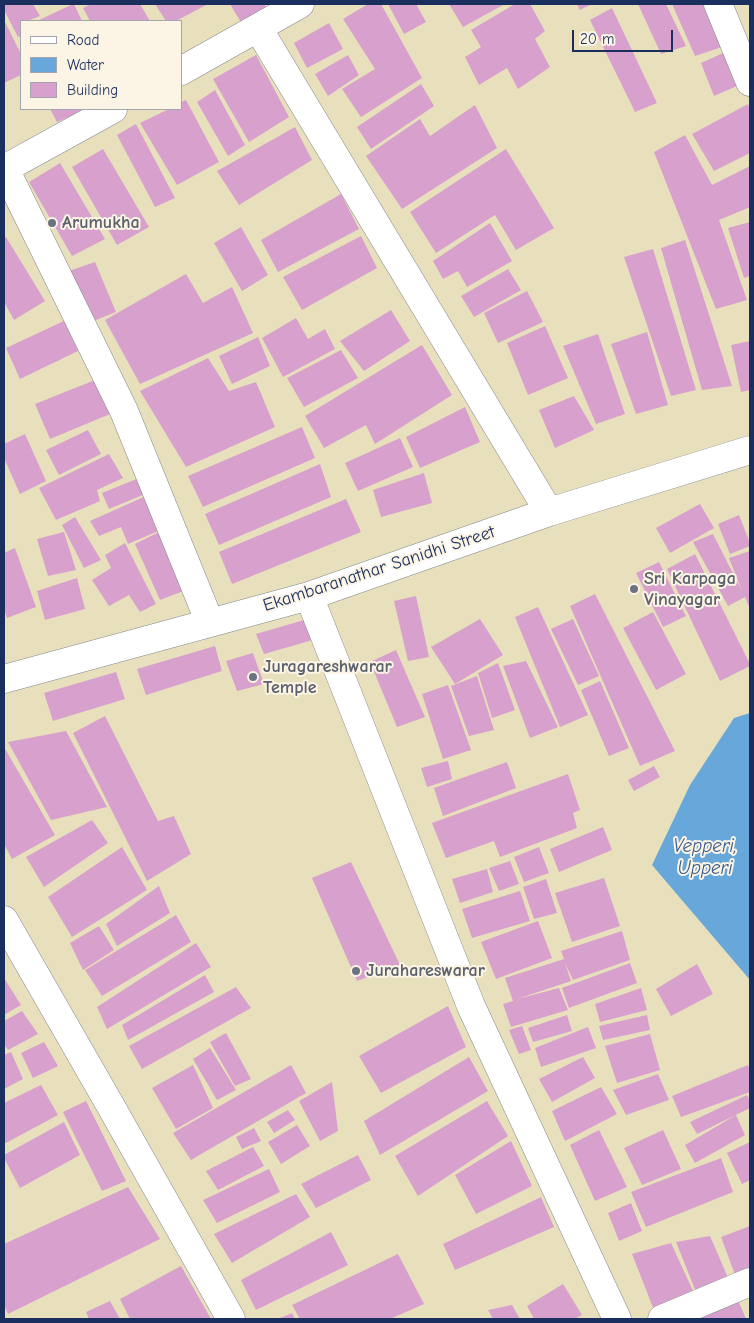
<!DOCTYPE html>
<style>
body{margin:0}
#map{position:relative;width:754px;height:1323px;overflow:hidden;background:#e8e0bc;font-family:"Comic Neue",sans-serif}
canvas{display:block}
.frame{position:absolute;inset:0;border:5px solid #1b2f5e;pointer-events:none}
.legend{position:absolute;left:20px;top:20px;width:162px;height:90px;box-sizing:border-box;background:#fcf5e5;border:1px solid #a2a6af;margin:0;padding:6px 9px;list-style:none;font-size:15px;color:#1b2f5e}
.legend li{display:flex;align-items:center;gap:10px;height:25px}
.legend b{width:25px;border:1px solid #a2a6af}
.scale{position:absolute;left:572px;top:30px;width:101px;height:22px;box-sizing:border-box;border:2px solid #1b2f5e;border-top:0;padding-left:6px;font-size:15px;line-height:18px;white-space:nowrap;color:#1b2f5e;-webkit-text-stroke:4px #fcf5e5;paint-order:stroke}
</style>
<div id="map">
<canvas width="754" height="1323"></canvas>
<div class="frame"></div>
<ul class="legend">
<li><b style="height:6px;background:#fff"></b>Road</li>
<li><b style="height:14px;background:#67a7da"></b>Water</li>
<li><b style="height:14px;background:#d8a0cd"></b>Building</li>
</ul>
<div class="scale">20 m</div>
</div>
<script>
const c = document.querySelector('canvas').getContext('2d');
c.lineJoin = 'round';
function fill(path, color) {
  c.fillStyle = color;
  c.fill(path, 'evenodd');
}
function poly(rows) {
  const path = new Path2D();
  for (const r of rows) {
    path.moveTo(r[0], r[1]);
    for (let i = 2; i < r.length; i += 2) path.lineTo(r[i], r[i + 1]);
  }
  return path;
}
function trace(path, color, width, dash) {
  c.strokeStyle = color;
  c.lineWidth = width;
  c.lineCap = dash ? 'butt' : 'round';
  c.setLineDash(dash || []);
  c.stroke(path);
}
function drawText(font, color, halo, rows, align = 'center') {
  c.font = font + ' "Comic Neue",sans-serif';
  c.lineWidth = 4;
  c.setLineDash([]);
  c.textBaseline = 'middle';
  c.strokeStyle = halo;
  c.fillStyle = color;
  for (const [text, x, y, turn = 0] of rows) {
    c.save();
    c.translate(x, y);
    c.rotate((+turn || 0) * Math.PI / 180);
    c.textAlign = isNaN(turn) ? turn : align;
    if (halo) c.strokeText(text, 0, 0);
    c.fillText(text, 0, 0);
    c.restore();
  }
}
fill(poly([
 [750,713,750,980,652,865,690,785,734,718]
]), '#67a7da');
fill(poly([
 [4,4,33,4,40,16,27,21,21,21,21,36,18,37,4,10],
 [74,4,82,21,37,21,73,4],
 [91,4,140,4,150,21,90,21,83,8],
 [155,4,208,4,176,21,166,21],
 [230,4,264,4,266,7,242,24],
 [368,4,381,4,422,78,361,117,342,89,375,69,343,19],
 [388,4,416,4,426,22,404,34],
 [449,4,505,4,463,27],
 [515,4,530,4,545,31,535,39,550,67,518,89,507,68,479,85,465,57,481,47,471,30],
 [577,4,592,4,580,10],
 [638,4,666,4,686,46,661,54],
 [672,4,710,4,728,45,695,56],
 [612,8,657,103,635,112,590,20],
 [4,20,21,54,21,75,4,83],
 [329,23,343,49,307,68,294,43],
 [732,49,748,81,714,96,701,63],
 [256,55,289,117,249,142,213,79],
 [348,55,359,75,328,96,315,74],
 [421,84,434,106,371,149,357,127],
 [215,90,245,145,228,156,197,102],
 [186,100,219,162,177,185,140,123,169,109,181,109,181,102],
 [748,104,750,111,750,153,714,171,692,134],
 [475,105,497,148,402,209,366,156,420,119,430,136],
 [50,109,87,109,57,122],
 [136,124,175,198,155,207,117,135],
 [295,127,312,160,239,205,217,171],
 [685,135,712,185,750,166,750,207,719,220,747,300,716,309,654,152],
 [103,149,149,227,117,245,72,167],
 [506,149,554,228,516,250,495,215,436,253,410,212],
 [60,163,105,239,72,256,29,182],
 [341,194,359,229,278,272,261,240],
 [750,222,750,276,744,278,728,228],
 [490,223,512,261,467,287,458,271,443,279,433,261],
 [241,227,268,275,242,291,214,243],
 [361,236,377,268,302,310,283,277],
 [6,237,45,301,14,320,4,302,4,238],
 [685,240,732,386,702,390,661,248],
 [653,249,696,390,671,396,624,257],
 [95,262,116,312,91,322,69,271],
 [508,269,521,290,474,317,461,296],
 [186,274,203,303,232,287,253,333,140,384,105,320],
 [527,291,543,322,498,343,484,313],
 [391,310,410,341,364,371,340,341],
 [296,318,308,339,325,329,335,349,283,377,262,338],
 [64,321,78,351,20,379,6,348],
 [545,326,568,378,528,395,507,343],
 [647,332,668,405,636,414,611,344],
 [598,334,625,414,596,424,563,346],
 [258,337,270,366,232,384,219,356],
 [750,341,750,390,741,392,731,345],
 [422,345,452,395,375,444,366,425,324,448,305,416],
 [341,350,358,378,304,407,287,378],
 [208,358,229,391,256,382,275,427,186,467,140,391],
 [95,380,110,414,50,439,35,404],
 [574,396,594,430,555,448,539,410],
 [465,407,480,442,420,468,406,437],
 [302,427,315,458,203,507,188,476],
 [88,430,101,454,59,475,46,450],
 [25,434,46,481,20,494,4,458,4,444],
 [400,438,413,467,358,491,345,463],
 [109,454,123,478,97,490,100,501,56,520,39,488],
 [320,464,331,497,219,545,205,514],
 [424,473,432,503,381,517,373,490],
 [139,478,145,494,109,509,102,493],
 [146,496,163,529,128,544,121,527,99,536,90,521],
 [346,499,361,532,232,584,219,552],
 [700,504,714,528,670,553,656,528],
 [739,515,750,543,750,546,730,554,718,524],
 [75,517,101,560,84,568,62,525],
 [64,532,76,570,48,576,37,539],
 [159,532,186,590,160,600,135,544],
 [713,534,742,591,729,558,750,551,750,609,745,597,728,606,693,542],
 [125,543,156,604,140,612,129,595,109,606,92,580,111,568,105,555],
 [15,548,36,607,7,618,4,609,4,553],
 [695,554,750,664,750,666,720,681,667,569],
 [659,562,686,616,663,627,636,573],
 [77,578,85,609,45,620,37,591],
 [595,594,675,751,640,766,570,606],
 [416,596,429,657,408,661,394,601],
 [538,607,588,715,560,727,515,617],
 [653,612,686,674,656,690,623,628],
 [311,618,316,639,264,654,256,634],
 [480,619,503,655,455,684,431,647],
 [573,619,599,676,578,685,551,629],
 [215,646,222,671,146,695,137,669],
 [396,650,425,717,397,727,370,662],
 [253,653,264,684,237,691,226,661],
 [526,661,558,727,530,738,503,666],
 [498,663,515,710,492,718,478,673],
 [116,672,125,699,53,721,44,693],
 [477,676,494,730,469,736,451,686],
 [600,681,629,748,609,756,581,690],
 [448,685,471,750,443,759,422,694],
 [105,716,158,821,174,816,191,854,147,881,73,733],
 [66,731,107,807,51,820,8,742],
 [4,747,55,835,12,859,4,844],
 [448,761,452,779,427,787,421,768],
 [507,762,516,788,443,816,434,788],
 [654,766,660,777,634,791,628,780],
 [568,774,580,810,573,813,577,828,500,857,494,841,446,858,432,823],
 [92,820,108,843,44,887,26,857],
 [603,827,612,850,559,872,550,849],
 [122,847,147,890,72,937,48,897],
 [539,847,549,873,524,882,514,857],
 [510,861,519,884,499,891,489,868],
 [351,862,400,965,357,981,312,878],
 [487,869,493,892,460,903,452,879],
 [604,878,620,926,572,942,555,893],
 [546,879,557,913,534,919,523,887],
 [159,886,170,913,117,946,106,924],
 [520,891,530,921,472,938,462,909],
 [176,915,191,942,102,996,85,970],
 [538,921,552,958,496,979,481,942],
 [99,926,114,950,83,970,70,943],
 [622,931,630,960,573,980,565,963,571,981,517,999,559,988,568,1010,511,1027,503,1004,513,1001,505,978,564,959,561,951],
 [196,943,211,967,107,1029,97,1007],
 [630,963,637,983,569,1008,562,988],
 [697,964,713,994,671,1016,656,989],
 [205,975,214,992,128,1040,122,1025],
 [4,978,21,1005,4,1015],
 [236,987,251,1008,142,1069,129,1046],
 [641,988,647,1010,600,1022,595,1004],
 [448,1006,466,1047,381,1093,359,1056],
 [22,1011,38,1034,8,1050,4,1044,4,1021],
 [567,1015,572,1031,533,1042,528,1028],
 [647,1015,650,1030,603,1040,599,1026],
 [522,1026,531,1050,519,1054,509,1030],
 [588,1027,596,1048,541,1067,535,1048],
 [226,1033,251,1079,235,1086,210,1042],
 [650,1034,660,1070,617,1083,605,1046],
 [44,1042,58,1066,33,1078,21,1053],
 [210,1048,236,1090,217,1100,193,1059],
 [11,1052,23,1079,4,1089,4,1055],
 [469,1057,488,1091,380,1155,364,1121],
 [583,1057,595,1078,552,1102,539,1079],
 [193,1065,213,1108,176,1129,152,1088],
 [291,1065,306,1093,191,1160,173,1133],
 [748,1065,750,1072,750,1092,681,1117,672,1096],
 [658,1074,669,1100,626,1115,613,1090],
 [332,1082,338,1131,320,1141,299,1101],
 [41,1085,58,1115,4,1144,4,1103],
 [601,1087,617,1114,565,1141,552,1111],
 [747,1095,750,1101,750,1108,697,1134,690,1122],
 [86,1101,126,1181,102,1191,63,1112],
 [487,1101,508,1136,418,1196,395,1156],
 [288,1110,295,1120,274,1133,267,1122],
 [736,1115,745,1135,695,1163,685,1145],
 [64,1122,80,1155,20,1188,4,1158,4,1155],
 [297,1125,310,1146,281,1164,268,1142],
 [254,1128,261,1141,242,1149,236,1137],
 [599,1130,627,1187,595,1201,570,1145],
 [663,1130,681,1169,642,1185,624,1148],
 [511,1141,532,1186,476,1214,455,1175],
 [750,1142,750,1180,742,1184,727,1153],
 [253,1147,264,1166,218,1190,206,1171],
 [358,1155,371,1180,316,1208,301,1184],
 [721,1158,733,1192,646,1227,631,1192],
 [269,1169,280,1192,217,1223,203,1200],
 [128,1187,160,1239,8,1314,4,1305,4,1244],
 [296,1194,310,1217,232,1263,214,1234],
 [541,1197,554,1227,455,1270,443,1244],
 [631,1203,642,1231,619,1241,608,1213],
 [750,1226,750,1279,738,1283,721,1237],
 [331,1232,348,1265,256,1310,241,1280],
 [710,1236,732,1287,700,1302,676,1242],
 [671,1243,694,1293,654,1310,632,1254],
 [398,1254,424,1304,390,1319,300,1319,292,1305],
 [181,1266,211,1319,130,1319,120,1299],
 [563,1284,582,1315,574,1319,534,1319,527,1306],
 [738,1300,746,1319,689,1319],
 [110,1301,120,1319,89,1319,86,1312],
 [512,1305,520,1319,493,1319,488,1310],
 [292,1313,295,1319,278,1319]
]), '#d8a0cd');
const street = poly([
 [718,4,750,82],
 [258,28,549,512],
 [181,71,300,4],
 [4,167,124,411,210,623],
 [4,169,113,109],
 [309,596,471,1006,617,1319],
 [4,679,309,596,549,512,750,450],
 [4,920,109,1103,231,1319],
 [662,1319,750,1282]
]);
trace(street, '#82888d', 29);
trace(street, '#fff', 28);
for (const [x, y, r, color] of [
 [52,223,5,"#6b7280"],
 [634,589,5,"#6b7280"],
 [253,677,5,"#6b7280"],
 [356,971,5,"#6b7280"]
]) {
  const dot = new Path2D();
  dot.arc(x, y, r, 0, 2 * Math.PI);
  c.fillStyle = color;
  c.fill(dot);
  trace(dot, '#fcf5e5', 2);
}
drawText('bold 18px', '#5b616d', '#fcf5e5', [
 ["Arumukha",62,223],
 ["Sri Karpaga",644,579],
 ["Vinayagar",644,600],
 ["Juragareshwarar",263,667],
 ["Temple",263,688],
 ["Jurahareswarar",366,971]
], 'left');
drawText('18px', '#1b2f5e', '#fcf5e5', [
 ["Ekambaranathar Sanidhi Street",379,569,-18]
]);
drawText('italic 19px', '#365989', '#fcf5e5', [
 ["Vepperi,",705,847],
 ["Upperi",705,869]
]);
</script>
